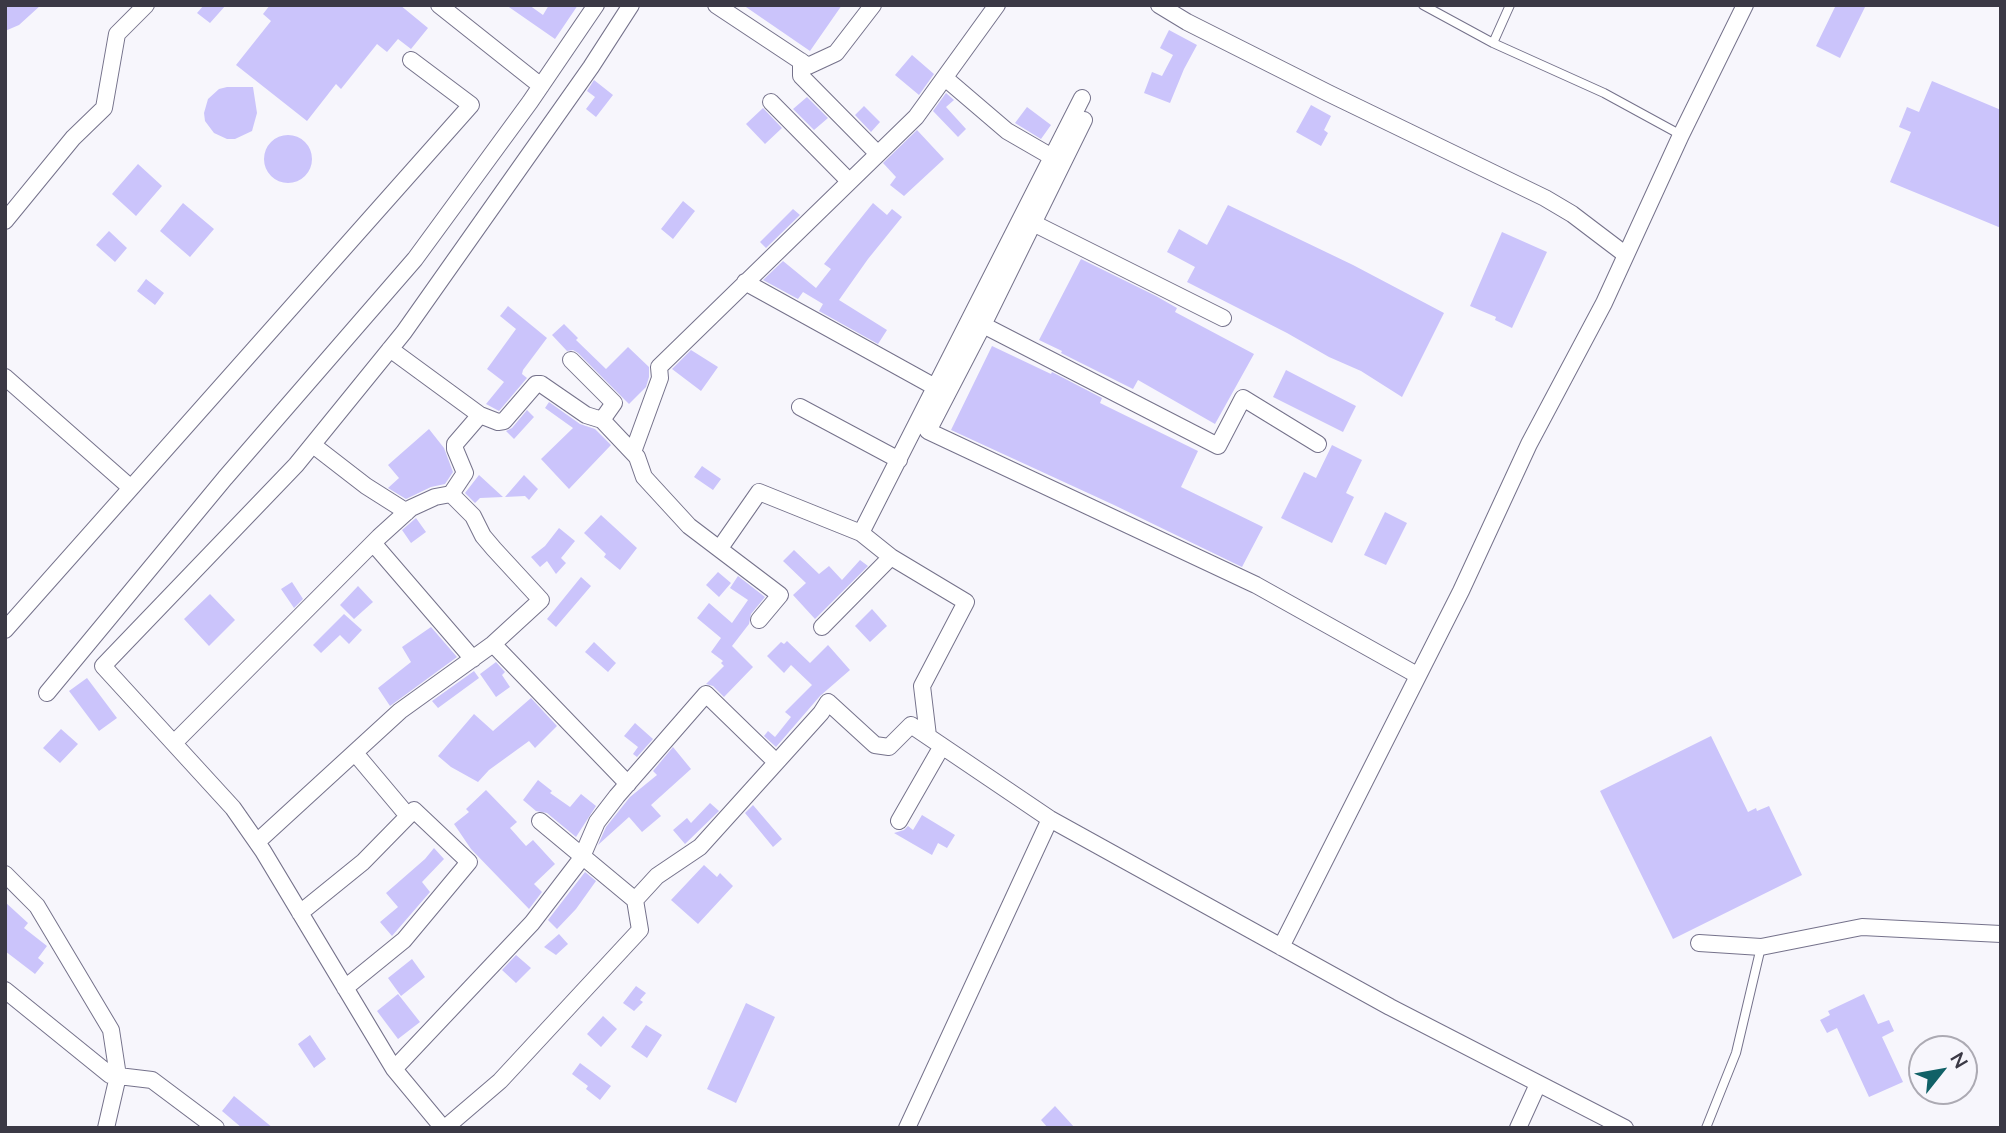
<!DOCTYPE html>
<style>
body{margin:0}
#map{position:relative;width:2006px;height:1133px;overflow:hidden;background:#f7f6fc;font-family:Lato,sans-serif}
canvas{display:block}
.frame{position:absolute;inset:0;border:7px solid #3b3945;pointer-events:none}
.north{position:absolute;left:1908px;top:1035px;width:70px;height:70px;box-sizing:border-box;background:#f7f6fc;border:2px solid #acaab3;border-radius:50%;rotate:59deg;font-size:19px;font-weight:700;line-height:28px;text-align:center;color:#3b3945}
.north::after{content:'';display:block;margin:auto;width:24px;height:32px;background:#116167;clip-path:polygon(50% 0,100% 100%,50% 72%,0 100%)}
</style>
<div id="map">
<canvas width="2006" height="1133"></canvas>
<div class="frame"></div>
<div class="north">N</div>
</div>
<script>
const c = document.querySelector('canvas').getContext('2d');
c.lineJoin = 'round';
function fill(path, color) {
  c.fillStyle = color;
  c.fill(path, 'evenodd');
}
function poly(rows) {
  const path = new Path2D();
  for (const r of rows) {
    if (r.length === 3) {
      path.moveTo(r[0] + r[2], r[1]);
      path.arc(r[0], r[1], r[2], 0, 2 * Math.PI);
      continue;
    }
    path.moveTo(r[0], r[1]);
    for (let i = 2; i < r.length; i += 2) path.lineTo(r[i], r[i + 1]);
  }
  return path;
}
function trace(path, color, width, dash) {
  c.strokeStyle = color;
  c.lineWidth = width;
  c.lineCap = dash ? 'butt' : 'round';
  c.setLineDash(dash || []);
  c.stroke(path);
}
fill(poly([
 [5,5,41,5,19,25,5,31],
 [204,5,226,5,210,23,197,13],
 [270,5,400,5,428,28,411,49,398,39,387,52,377,44,341,89,336,84,307,121,236,65,271,21,263,14],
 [506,5,529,5,543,15,549,5,578,5,555,39],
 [743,5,842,5,810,51],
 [1836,5,1866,5,1840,58,1816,46],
 [1169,30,1197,45,1184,69,1170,103,1144,93,1152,72,1162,76,1173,55,1160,48],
 [912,55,934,74,919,95,895,75],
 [594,80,613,95,596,117,586,109,595,97,587,91],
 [1932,81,2001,110,2001,228,1890,182,1911,132,1899,127,1907,107,1919,112],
 [227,87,253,87,257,113,252,131,235,139,227,139,214,133,205,121,204,113,208,99,219,89],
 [946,93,954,100,946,107,966,129,958,137,933,111],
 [807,97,828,118,814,130,793,109],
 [1311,105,1331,116,1324,130,1328,133,1321,146,1296,132],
 [864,106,880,122,871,132,855,115],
 [1027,107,1051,125,1041,139,1015,123],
 [763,108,782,128,765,144,746,124],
 [917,130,944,159,904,196,890,185,896,177,883,163],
 [288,159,24],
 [138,164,162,186,136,216,112,194],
 [683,201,695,211,673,239,661,229],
 [183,203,214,229,190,257,160,231],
 [873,203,887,215,892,209,902,217,868,259,839,300,887,330,878,344,819,311,823,304,803,292,798,299,763,280,783,261,816,288,831,269,824,264],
 [1228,205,1353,265,1444,313,1402,397,1361,371,1329,357,1287,333,1187,282,1195,267,1167,252,1179,229,1207,245],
 [793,209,800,215,766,248,760,242],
 [109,231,127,248,115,262,96,245],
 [1502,232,1547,252,1512,328,1495,320,1496,317,1470,306],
 [1081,259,1156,296,1177,308,1175,312,1254,354,1215,424,1138,380,1133,389,1061,353,1062,351,1039,340],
 [146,279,164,293,155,305,137,291],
 [508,306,547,338,523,370,522,374,527,378,499,411,486,404,504,382,487,369,516,329,500,316],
 [564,324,578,338,576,340,606,369,628,347,649,367,649,377,646,387,629,404,578,353,573,350,567,351,552,335],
 [992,346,1051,374,1052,372,1102,398,1100,403,1198,451,1181,487,1263,527,1242,567,1114,505,951,430],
 [691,350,718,367,701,391,672,369],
 [1286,370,1356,406,1343,432,1273,397],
 [549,402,580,424,595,429,611,445,569,489,541,459,573,428,545,408],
 [527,410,534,417,514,439,506,431,512,428],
 [429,429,444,448,453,472,445,484,431,487,406,499,388,488,399,478,388,465],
 [1332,445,1362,460,1346,493,1354,497,1332,543,1281,518,1304,472,1316,478],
 [702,466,721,479,713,490,694,477],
 [479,475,503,497,480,498,475,503,465,493],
 [524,475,538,489,529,500,525,496,505,497],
 [1385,512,1407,523,1386,565,1364,555],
 [601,515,637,548,620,570,604,557,606,554,584,533],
 [416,518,426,532,411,543,402,530],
 [559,528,575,541,561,558,566,563,556,574,547,561,540,567,531,557,545,546],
 [794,550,819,574,829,566,842,580,860,560,868,566,815,619,793,595,806,583,783,561],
 [718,572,731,583,719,597,706,585],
 [738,576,765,597,751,614,749,624,732,646,753,667,724,697,713,686,706,684,724,666,721,663,723,661,711,652,721,638,697,618,709,603,732,623,748,600,730,588],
 [581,577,591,586,556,627,547,619],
 [292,582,303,599,294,608,281,589],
 [358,586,373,602,354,619,340,605],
 [210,594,235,620,209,646,184,619],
 [872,609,887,626,870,642,855,626],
 [344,614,362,630,349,644,340,635,321,653,313,645],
 [431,627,457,657,390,706,378,688,411,662,402,647],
 [787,641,810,663,828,645,850,670,820,696,776,747,764,736,768,731,775,737,791,717,785,712,812,685,791,665,784,673,767,656,781,642,784,644],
 [594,642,616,663,608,672,585,652],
 [496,662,505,672,502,675,510,687,496,697,480,674],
 [474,671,479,678,438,708,432,701],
 [87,678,117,718,99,731,69,691],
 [531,698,557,726,535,748,529,741,489,770,478,782,451,767,438,756,474,714,493,731],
 [635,723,653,739,637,757,633,754,638,747,624,736],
 [61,729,78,744,60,763,43,748],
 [1711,736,1748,812,1756,808,1757,811,1769,806,1802,875,1673,939,1600,791],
 [673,747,691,769,651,805,661,816,642,832,629,817,598,845,606,827,630,797,657,775,653,771],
 [538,780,552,791,550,793,570,807,581,794,596,806,576,837,547,813,536,811,523,800],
 [486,790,517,822,510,828,526,846,533,840,555,864,534,884,542,892,529,909,471,849,454,824,469,812,466,809],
 [710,803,719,811,685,844,673,830,687,818,691,823],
 [753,805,782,839,773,847,745,813],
 [922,815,955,835,947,848,938,843,932,855,894,833,904,830,908,826,913,830],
 [434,848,444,859,422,882,430,892,392,936,380,922,398,907,386,893,425,859],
 [704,865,717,877,720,873,733,886,698,924,671,900],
 [585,872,596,881,576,909,557,929,548,920],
 [5,902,28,923,24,928,47,946,38,958,44,963,35,974,5,951],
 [559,934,568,944,556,955,544,947],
 [516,955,531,968,516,983,502,970],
 [412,959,425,977,401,996,388,978],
 [636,986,646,993,640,1000,643,1002,634,1011,623,1003],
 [398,994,420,1022,398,1039,377,1011],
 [1864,994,1878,1024,1889,1020,1894,1031,1882,1037,1903,1082,1869,1097,1837,1028,1827,1033,1820,1020,1830,1015,1828,1011],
 [746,1003,775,1017,736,1103,707,1089],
 [603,1016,617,1029,601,1047,587,1034],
 [646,1025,662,1035,647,1058,631,1047],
 [310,1035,326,1059,314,1068,298,1044],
 [580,1063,611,1086,600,1100,586,1089,588,1086,572,1074],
 [234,1096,273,1128,242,1128,222,1111],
 [1055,1106,1075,1128,1048,1128,1041,1120]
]), '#cbc4fb');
const service = poly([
 [1423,5,1493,43,1604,93,1681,135],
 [1493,43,1510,5],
 [1706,1128,1736,1053,1761,947]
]);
const minor = poly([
 [439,5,541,86],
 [716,5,808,66,836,53,873,5],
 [1159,5,1187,22,1328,93,1545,198,1572,214,1626,255],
 [801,61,801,76,878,154],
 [945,78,1007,131,1052,157],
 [771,102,849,181],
 [1084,120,983,325,1218,446,1243,398,1318,444],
 [5,221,73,138,104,108,117,34,146,5],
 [1033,223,1223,318],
 [745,282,935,387],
 [983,325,928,431,1256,585,1417,675],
 [390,349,480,415],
 [571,360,614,403,602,420],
 [5,377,131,488],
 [800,407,899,460],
 [313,445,366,486,407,512],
 [633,452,660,378,659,367,916,117,997,5],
 [451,494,473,516,483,536,494,549,541,600,493,644,628,784],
 [861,533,1082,98],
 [373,543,473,659],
 [720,548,759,492,861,533,891,557,966,602,922,686,928,736],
 [822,627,891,557],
 [5,630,471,105,411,60],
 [47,693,225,478,415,259,530,102,596,5],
 [174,743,379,537,411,508,435,497,451,494,465,473,455,449,455,444,480,415,498,422,504,421,536,384,541,384,586,415,602,420,637,457,644,477,689,526,780,595,759,620],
 [355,753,408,816],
 [899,821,942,746],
 [257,842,400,711,493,644],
 [5,874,37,906,111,1030,118,1076,106,1128],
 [635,900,657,876,700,847,821,713,828,702,875,745,889,747,911,725,1050,819,1390,1007,1625,1128],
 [300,913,363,862,414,810,469,862,404,940,345,988],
 [1699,943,1761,947,1862,927,2001,934],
 [1281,947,1461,591,1529,444,1604,303,1681,135,1745,5],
 [5,990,110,1075,152,1080,216,1128],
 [394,1069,532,923,581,859,597,822,617,796,706,694,776,762],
 [443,1128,394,1069,263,851,233,808,103,666,296,465,404,332,591,67,631,5],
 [445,1128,500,1081,640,930,635,900,540,821],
 [907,1128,1050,819],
 [1518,1128,1538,1084]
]);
trace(service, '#75728b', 10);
trace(minor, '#75728b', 18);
trace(service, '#fff', 8);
trace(minor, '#fff', 16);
</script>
